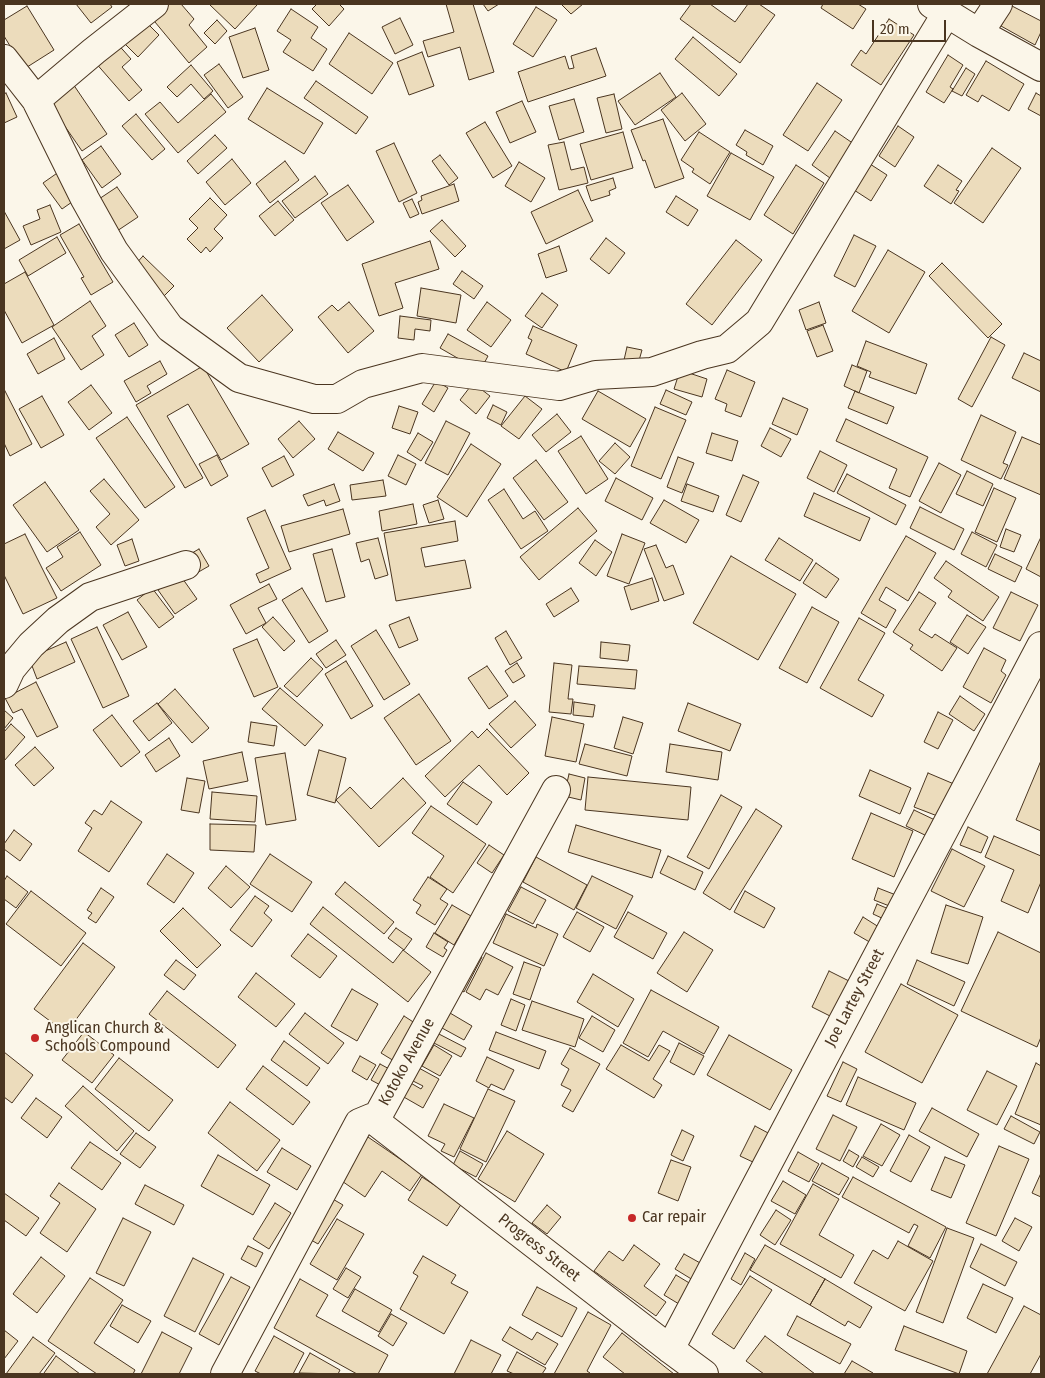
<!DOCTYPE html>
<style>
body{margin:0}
#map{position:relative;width:1045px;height:1378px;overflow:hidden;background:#fbf6e9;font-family:"Fira Sans Condensed",sans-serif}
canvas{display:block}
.frame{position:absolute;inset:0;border:5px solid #4a3520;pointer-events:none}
.scale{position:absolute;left:872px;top:20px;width:74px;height:22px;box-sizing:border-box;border:2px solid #4a3520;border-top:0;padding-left:6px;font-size:15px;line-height:18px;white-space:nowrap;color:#4a3520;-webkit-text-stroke:4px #fbf6e9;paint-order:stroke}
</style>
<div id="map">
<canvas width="1045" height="1378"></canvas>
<div class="frame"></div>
<div class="scale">20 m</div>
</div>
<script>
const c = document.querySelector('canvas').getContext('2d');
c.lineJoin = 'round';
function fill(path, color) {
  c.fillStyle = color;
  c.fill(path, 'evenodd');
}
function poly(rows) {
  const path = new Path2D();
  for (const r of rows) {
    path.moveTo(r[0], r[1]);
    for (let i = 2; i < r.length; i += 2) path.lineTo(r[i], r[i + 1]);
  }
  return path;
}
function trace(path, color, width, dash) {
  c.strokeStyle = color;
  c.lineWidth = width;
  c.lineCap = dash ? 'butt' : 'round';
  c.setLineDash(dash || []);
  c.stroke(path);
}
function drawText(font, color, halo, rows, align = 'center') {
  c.font = font + ' "Fira Sans Condensed",sans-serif';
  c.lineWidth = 4;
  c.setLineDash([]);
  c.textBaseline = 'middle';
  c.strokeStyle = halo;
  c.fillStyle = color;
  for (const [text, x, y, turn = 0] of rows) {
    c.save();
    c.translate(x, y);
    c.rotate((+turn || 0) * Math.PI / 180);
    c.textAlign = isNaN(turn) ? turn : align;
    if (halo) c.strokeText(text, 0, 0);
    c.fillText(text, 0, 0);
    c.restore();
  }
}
const building = poly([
 [76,4,110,4,112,7,91,23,76,4],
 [164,4,181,4,194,19,189,25,207,47,189,63,150,16,164,4],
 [209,4,255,4,257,5,235,29,209,4],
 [317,4,339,4,344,9,329,26,312,9,317,4],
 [446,4,473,4,494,72,469,80,460,47,428,57,423,41,454,32,446,4],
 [483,4,499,4,488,11,483,4],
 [561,4,583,4,571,14,561,4],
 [691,4,710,4,735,22,748,4,759,4,775,15,740,63,680,19,691,4],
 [823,4,858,4,866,9,853,29,821,8,823,4],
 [27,6,54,50,24,69,4,36,4,20,27,6],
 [1012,6,1041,21,1041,32,1035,45,1001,26,1012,6],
 [536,7,557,20,533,57,513,44,536,7],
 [291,9,318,27,311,38,327,49,313,71,283,52,291,40,277,31,291,9],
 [400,18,413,45,395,54,382,27,400,18],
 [143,19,159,35,138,57,121,40,143,19],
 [889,19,914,35,881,85,851,65,861,50,866,54,889,19],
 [217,20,227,31,215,44,204,33,217,20],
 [255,28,269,70,243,78,229,37,255,28],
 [349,33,393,63,372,94,329,64,349,33],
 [693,37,737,74,719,96,675,59,693,37],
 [115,41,131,59,122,67,142,90,129,101,94,61,115,41],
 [596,48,606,76,528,102,518,72,565,56,569,69,574,68,571,56,596,48],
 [422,52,434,86,409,95,397,62,422,52],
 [948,55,963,65,950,87,953,89,944,103,926,92,948,55],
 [986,61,1024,84,1009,111,982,95,978,102,966,95,986,61],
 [219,64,243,97,228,108,204,75,219,64],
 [191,65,213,91,204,99,191,84,177,97,167,87,191,65],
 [966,68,975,74,962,96,952,91,966,68],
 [660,73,676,97,635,125,618,101,660,73],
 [71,81,107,134,82,151,46,99,71,81],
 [316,81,368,117,356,134,304,98,316,81],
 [817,83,842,100,808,151,783,135,817,83],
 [267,88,323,123,304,154,248,119,267,88],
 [6,93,17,117,4,123,4,94,6,93],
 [682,93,706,124,685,141,661,110,682,93],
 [1036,93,1041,96,1041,116,1028,109,1036,93],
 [211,94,226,112,178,153,145,114,160,102,178,123,211,94],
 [614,94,622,129,606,133,597,98,614,94],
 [574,99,584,132,559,140,549,106,574,99],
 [522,101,536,132,510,143,496,112,522,101],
 [136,114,165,149,152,160,122,126,136,114],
 [663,119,684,178,655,188,645,160,643,161,631,130,663,119],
 [485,122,512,166,493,178,466,133,485,122],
 [898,126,914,137,895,167,879,156,898,126],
 [745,130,773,146,763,165,746,155,747,152,736,145,745,130],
 [835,131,854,144,830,178,812,165,835,131],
 [623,132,633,168,591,180,580,144,623,132],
 [699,132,730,152,710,184,692,172,694,169,681,160,699,132],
 [215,135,227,148,198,174,187,161,215,135],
 [564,142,571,170,584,167,588,183,559,190,548,145,564,142],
 [394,143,417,193,399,202,376,151,394,143],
 [101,146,121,174,102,188,82,160,101,146],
 [992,148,1021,168,983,223,954,203,992,148],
 [731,153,774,177,750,220,707,196,731,153],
 [440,155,458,178,449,185,432,161,440,155],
 [232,159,251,183,225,205,206,182,232,159],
 [285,161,299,180,270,203,256,184,285,161],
 [519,162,545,178,531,202,505,186,519,162],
 [870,164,887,175,871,201,854,190,870,164],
 [796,165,824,183,793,234,764,215,796,165],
 [938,165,962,181,956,190,959,191,951,204,924,186,938,165],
 [63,169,82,195,62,209,43,183,63,169],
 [315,176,328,194,295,218,282,201,315,176],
 [613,178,616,188,609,191,610,195,591,201,586,186,613,178],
 [454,184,459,201,422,214,418,202,422,200,421,196,454,184],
 [348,185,374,222,347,241,321,203,348,185],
 [117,187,138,217,117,231,96,201,117,187],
 [578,190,593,221,546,244,531,212,578,190],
 [676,196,698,210,688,226,666,212,676,196],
 [210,198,227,215,214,229,223,238,210,252,206,247,201,253,187,239,198,228,189,219,210,198],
 [412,199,419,214,410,218,403,203,412,199],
 [278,201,294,220,275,236,259,216,278,201],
 [50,205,61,232,31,245,23,226,40,219,37,210,50,205],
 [4,211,20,240,4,249,4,211],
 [442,220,466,246,455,257,430,231,442,220],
 [79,224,113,282,91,295,81,278,84,277,60,235,79,224],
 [854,235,876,246,855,287,834,276,854,235],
 [57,237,66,253,28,276,19,260,57,237],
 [606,238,625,253,609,274,590,259,606,238],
 [736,240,762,260,712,325,686,304,736,240],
 [430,241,439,269,395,283,403,308,379,316,362,264,430,241],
 [559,246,567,271,546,278,538,254,559,246],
 [888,250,925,272,889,333,852,311,888,250],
 [143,256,174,286,163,297,133,267,143,256],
 [942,263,1002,324,988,338,929,276,942,263],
 [462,271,483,286,474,299,453,284,462,271],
 [25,272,54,325,22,343,4,310,4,284,25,272],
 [421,288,461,295,456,323,417,316,421,288],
 [542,293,558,305,542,328,525,316,542,293],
 [262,295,293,330,259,362,227,328,262,295],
 [90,301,106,326,92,336,104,355,81,370,52,327,90,301],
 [349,302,374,331,348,353,318,317,332,305,338,311,349,302],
 [487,302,511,320,491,347,467,330,487,302],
 [819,302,826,323,806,330,799,310,819,302],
 [400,316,431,320,430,331,415,329,414,340,398,338,400,316],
 [134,323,148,345,129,357,115,335,134,323],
 [823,325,833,351,817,357,807,331,823,325],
 [533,326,577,345,566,372,526,354,532,340,528,338,533,326],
 [448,334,488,356,480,371,440,348,448,334],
 [991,337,1005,345,972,407,958,399,991,337],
 [54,338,65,359,38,374,27,354,54,338],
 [866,341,927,364,916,394,869,377,871,372,857,366,866,341],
 [627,347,642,350,638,364,624,360,627,347],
 [1024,353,1041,361,1041,392,1012,378,1024,353],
 [160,361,167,374,147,386,151,393,136,402,124,381,160,361],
 [852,365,867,371,859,393,844,386,852,365],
 [203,366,249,444,221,460,188,404,167,416,203,478,185,488,136,405,203,366],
 [680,370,707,379,702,397,674,389,680,370],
 [727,370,755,382,741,417,725,411,727,404,715,399,727,370],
 [436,381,448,388,434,412,422,404,436,381],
 [473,383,490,396,476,414,460,400,473,383],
 [91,385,112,413,89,430,68,402,91,385],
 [4,389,32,444,10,456,4,443,4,389],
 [666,390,692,402,686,415,660,404,666,390],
 [598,391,646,419,630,447,582,419,598,391],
 [855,391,894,407,887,424,848,408,855,391],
 [42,396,64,435,41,448,19,409,42,396],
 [525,396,542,409,519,439,501,426,525,396],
 [783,398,808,409,797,435,772,424,783,398],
 [493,405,507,412,501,425,487,418,493,405],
 [399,406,418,412,410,434,392,428,399,406],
 [655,407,686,420,661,479,631,466,655,407],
 [557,414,571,432,546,452,532,435,557,414],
 [981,415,1016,432,1003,463,1008,465,1001,479,961,460,981,415],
 [127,417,175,487,145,508,96,438,127,417],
 [846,419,928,457,910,497,889,488,897,469,836,441,846,419],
 [299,421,315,439,293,458,278,439,299,421],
 [446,421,470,433,448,475,425,463,446,421],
 [770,428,791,439,781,457,761,446,770,428],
 [338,432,374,453,363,471,328,449,338,432],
 [418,433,433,442,421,461,407,452,418,433],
 [712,433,738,441,732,461,706,453,712,433],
 [581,436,608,479,586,494,558,451,581,436],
 [1022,437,1041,445,1041,495,1004,479,1022,437],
 [615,443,630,457,615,474,599,461,615,443],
 [471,444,501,464,467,517,437,497,471,444],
 [820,451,847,465,834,492,807,478,820,451],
 [217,455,228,476,211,486,199,464,217,455],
 [398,455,416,464,406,485,388,476,398,455],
 [284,456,294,475,272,487,262,468,284,456],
 [678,457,694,463,682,493,667,487,678,457],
 [536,460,568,502,544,520,513,478,536,460],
 [939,463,961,475,941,513,919,501,939,463],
 [967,471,993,484,983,506,956,494,967,471],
 [847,474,906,505,896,525,837,493,847,474],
 [743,475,759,482,741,522,726,515,743,475],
 [616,478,653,498,642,520,605,501,616,478],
 [104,479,139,520,111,545,96,527,110,514,90,491,104,479],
 [383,480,386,496,352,500,350,485,383,480],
 [45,482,79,530,47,552,13,505,45,482],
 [334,484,340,501,326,506,324,500,308,506,303,495,334,484],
 [687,484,719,496,713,512,681,501,687,484],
 [994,488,1016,498,997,542,975,532,994,488],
 [504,489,523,519,535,511,548,531,521,549,488,500,504,489],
 [814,493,870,518,860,541,804,516,814,493],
 [438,500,444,519,429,523,423,505,438,500],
 [664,500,699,520,686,543,650,523,664,500],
 [413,504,417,524,382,531,379,511,413,504],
 [920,507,964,529,954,550,910,528,920,507],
 [578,508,597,531,539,580,520,557,578,508],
 [343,509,350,534,289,552,281,526,343,509],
 [265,510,291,569,260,583,256,574,269,568,247,518,265,510],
 [455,521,458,541,421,548,425,567,465,560,471,588,396,601,384,533,455,521],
 [1006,529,1021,535,1014,552,1000,547,1006,529],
 [80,532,101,565,61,591,46,568,63,557,57,547,80,532],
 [972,532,997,545,986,567,961,554,972,532],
 [25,534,57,598,23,614,4,575,4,544,25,534],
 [622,534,645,543,629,584,607,576,622,534],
 [906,536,936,553,908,601,886,587,879,600,896,610,886,628,861,613,906,536],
 [1041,537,1041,577,1026,569,1041,537],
 [378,538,388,575,375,579,369,559,361,562,356,543,378,538],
 [779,538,813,560,800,581,765,560,779,538],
 [132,539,139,561,125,566,117,545,132,539],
 [595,540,612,552,596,576,579,563,595,540],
 [656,545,666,568,673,565,684,594,664,601,644,549,656,545],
 [199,549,209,566,195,574,185,557,199,549],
 [332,549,345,597,326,602,313,554,332,549],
 [995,554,1022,567,1015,582,988,569,995,554],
 [731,556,796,594,758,660,693,623,731,556],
 [946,561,999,597,983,621,948,597,952,591,934,578,946,561],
 [816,563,839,579,826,598,803,583,816,563],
 [180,575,197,599,175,614,158,590,180,575],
 [652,578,659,601,631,610,624,587,652,578],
 [269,584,277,599,258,608,266,623,246,634,230,605,269,584],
 [152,588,174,617,159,628,137,600,152,588],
 [302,588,328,631,309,643,282,600,302,588],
 [571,588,579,601,554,617,546,604,571,588],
 [919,592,936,603,919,630,932,638,935,634,957,648,942,671,910,649,913,645,893,632,919,592],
 [1011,592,1038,605,1020,641,993,628,1011,592],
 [812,607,839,622,807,683,779,668,812,607],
 [128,612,147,647,122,660,103,625,128,612],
 [967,615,986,627,968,654,950,642,967,615],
 [273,617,295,641,284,651,262,627,273,617],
 [409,617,418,640,399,648,389,625,409,617],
 [859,618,885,633,858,680,884,695,872,717,820,688,859,618],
 [97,627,129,696,103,708,71,639,97,627],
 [376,630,410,684,384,700,351,646,376,630],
 [506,631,522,658,510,665,495,638,506,631],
 [257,639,278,687,254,697,233,649,257,639],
 [336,640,346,655,326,668,316,654,336,640],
 [66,642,75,662,37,679,29,658,66,642],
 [601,642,630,645,628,661,600,658,601,642],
 [984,648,1006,660,1001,671,1006,675,991,703,963,687,984,648],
 [311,658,323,669,297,697,284,686,311,658],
 [346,661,373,706,351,719,325,674,346,661],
 [517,663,525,676,513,683,505,671,517,663],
 [554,663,572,665,568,699,573,699,571,714,549,712,554,663],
 [487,666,508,696,489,709,468,678,487,666],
 [579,666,637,670,635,689,577,684,579,666],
 [36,682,58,727,37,737,22,709,13,713,5,698,36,682],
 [280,688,323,725,305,746,262,709,280,688],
 [175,689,209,728,192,743,158,704,175,689],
 [419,694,451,741,416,765,384,718,419,694],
 [960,696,985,714,974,731,949,714,960,696],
 [515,701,536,725,511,748,489,724,515,701],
 [574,702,595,705,593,717,573,715,574,702],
 [157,703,172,723,149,741,133,721,157,703],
 [688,703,741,724,730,751,678,731,688,703],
 [4,710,13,718,4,729,4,710],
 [938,712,953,720,938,749,924,742,938,712],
 [112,715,140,752,121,767,93,730,112,715],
 [552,717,584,724,576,762,545,756,552,717],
 [623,717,643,723,633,754,614,748,623,717],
 [251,722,277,726,274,746,248,742,251,722],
 [11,724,25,737,4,761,4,732,11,724],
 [487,729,529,773,507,795,479,765,445,797,425,776,472,731,478,738,487,729],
 [169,738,180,756,156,772,145,755,169,738],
 [585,744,632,756,627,776,579,764,585,744],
 [670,744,722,752,718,780,666,772,670,744],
 [35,747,54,768,34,786,15,765,35,747],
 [319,750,346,758,335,803,307,795,319,750],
 [242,752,248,781,209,789,203,761,242,752],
 [285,753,296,820,266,825,255,758,285,753],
 [1040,763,1041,763,1041,831,1016,820,1040,763],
 [870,770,911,788,900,814,859,796,870,770],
 [928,773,954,784,940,817,914,807,928,773],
 [569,774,585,778,581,800,564,796,569,774],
 [588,777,691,787,688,820,585,810,588,777],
 [187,778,205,781,199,813,181,810,187,778],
 [403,778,426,803,379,847,336,800,350,787,371,809,403,778],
 [463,782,492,802,477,825,447,804,463,782],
 [212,792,257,796,255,822,210,819,212,792],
 [721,795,742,807,709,869,687,857,721,795],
 [111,801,142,822,109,872,78,851,92,828,85,823,94,810,102,815,111,801],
 [431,806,486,844,453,893,430,877,444,856,412,833,431,806],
 [756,809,782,826,730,910,703,893,756,809],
 [914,810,937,821,929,837,906,826,914,810],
 [871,813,913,831,894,877,852,859,871,813],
 [210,824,256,825,254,852,210,850,210,824],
 [576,825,661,850,652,878,568,852,576,825],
 [968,827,988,837,981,853,960,845,968,827],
 [14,830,32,844,20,861,4,849,4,844,14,830],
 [994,836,1041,856,1041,882,1028,913,1001,901,1014,870,985,857,994,836],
 [489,845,504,855,492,873,477,863,489,845],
 [952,849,985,866,964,907,931,891,952,849],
 [167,854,194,873,174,903,147,884,167,854],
 [270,854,312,882,292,912,250,884,270,854],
 [668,856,703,872,695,890,660,873,668,856],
 [536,857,587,885,574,910,523,882,536,857],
 [226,866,250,887,231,908,208,888,226,866],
 [7,876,28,892,16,908,4,899,4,881,7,876],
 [592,876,633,896,616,929,576,908,592,876],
 [428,877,447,889,440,899,448,904,435,925,416,913,421,905,413,900,428,877],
 [345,882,394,922,384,934,335,894,345,882],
 [521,887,546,900,533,924,508,911,521,887],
 [101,888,114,897,96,923,88,918,92,913,87,910,101,888],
 [878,888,896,895,892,907,874,900,878,888],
 [31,891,86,933,61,966,6,924,31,891],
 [745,891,775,908,764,928,734,912,745,891],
 [255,896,269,906,264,913,272,920,252,947,230,930,255,896],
 [877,904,891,910,886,920,873,914,877,904],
 [452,905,471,916,454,945,435,933,452,905],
 [946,905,983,917,968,964,931,953,946,905],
 [323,907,393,963,403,950,431,972,408,1002,310,924,323,907],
 [183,908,221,945,197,968,160,931,183,908],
 [577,912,604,927,590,952,563,937,577,912],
 [628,912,667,933,653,959,614,937,628,912],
 [506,914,536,928,537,924,558,934,544,966,493,943,506,914],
 [863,917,882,929,873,944,854,933,863,917],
 [396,928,412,939,404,950,388,938,396,928],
 [684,932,713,950,687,992,657,973,684,932],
 [998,932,1041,953,1041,1037,1037,1047,961,1011,998,932],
 [434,933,448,942,444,948,447,950,443,957,426,947,434,933],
 [308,934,337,956,320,978,291,956,308,934],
 [83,943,115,967,66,1033,34,1009,83,943],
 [472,951,482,957,464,992,454,986,472,951],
 [486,953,513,967,498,995,486,989,480,1000,466,992,486,953],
 [176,960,196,975,184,990,164,975,176,960],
 [917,960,965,982,954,1006,907,984,917,960],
 [524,962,541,968,530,1000,513,994,524,962],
 [829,971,849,981,832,1017,812,1007,829,971],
 [256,973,295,1004,276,1027,238,997,256,973],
 [593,974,634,999,618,1027,577,1002,593,974],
 [901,984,958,1015,922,1083,865,1052,901,984],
 [352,989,378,1004,357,1041,331,1026,352,989],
 [651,990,719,1027,704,1054,663,1031,648,1057,623,1043,651,990],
 [167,991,236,1045,218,1068,149,1014,167,991],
 [511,999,525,1005,516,1031,501,1025,511,999],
 [532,1001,584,1019,575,1047,522,1030,532,1001],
 [305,1013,344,1043,328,1064,289,1034,305,1013],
 [450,1013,472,1026,464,1040,442,1028,450,1013],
 [404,1016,421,1027,399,1064,381,1053,404,1016],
 [592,1016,615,1030,603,1052,579,1038,592,1016],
 [84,1032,114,1055,92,1083,62,1060,84,1032],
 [496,1032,546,1051,539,1069,489,1050,496,1032],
 [437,1033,466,1048,461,1057,432,1042,437,1033],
 [729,1035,792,1070,770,1110,707,1075,729,1035],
 [284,1041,320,1068,307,1086,271,1060,284,1041],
 [679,1043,704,1056,694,1075,670,1062,679,1043],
 [434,1045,452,1056,440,1076,422,1066,434,1045],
 [621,1045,649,1061,659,1045,670,1051,653,1079,662,1085,654,1098,606,1069,621,1045],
 [570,1048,600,1064,573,1112,562,1106,571,1090,561,1085,569,1069,561,1064,570,1048],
 [4,1052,33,1075,12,1103,4,1097,4,1052],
 [360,1056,376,1065,367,1080,352,1071,360,1056],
 [487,1057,514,1070,504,1090,491,1084,489,1088,476,1081,487,1057],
 [119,1058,173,1100,149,1131,95,1089,119,1058],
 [843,1062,857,1069,841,1102,827,1096,843,1062],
 [1036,1063,1041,1066,1041,1125,1015,1114,1036,1063],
 [380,1064,395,1072,386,1088,371,1080,380,1064],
 [263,1066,310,1102,293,1125,246,1089,263,1066],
 [417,1067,439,1079,423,1108,402,1096,409,1082,421,1089,423,1086,411,1080,417,1067],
 [987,1071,1017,1086,997,1125,967,1110,987,1071],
 [858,1077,916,1103,904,1130,846,1105,858,1077],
 [83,1086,134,1131,117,1151,65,1106,83,1086],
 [488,1089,515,1101,486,1162,460,1149,488,1089],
 [36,1098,62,1117,47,1138,21,1118,36,1098],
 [230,1102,280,1140,257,1171,208,1133,230,1102],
 [444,1104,474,1118,454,1157,441,1151,445,1144,428,1136,444,1104],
 [932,1108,979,1134,967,1157,919,1131,932,1108],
 [833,1115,857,1127,840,1161,816,1149,833,1115],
 [1011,1116,1040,1132,1034,1144,1004,1129,1011,1116],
 [881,1124,900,1135,882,1166,863,1156,881,1124],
 [755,1126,770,1134,755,1163,740,1156,755,1126],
 [682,1130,694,1136,683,1161,671,1155,682,1130],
 [507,1131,544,1154,515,1202,478,1179,507,1131],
 [136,1133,156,1147,140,1168,120,1154,136,1133],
 [365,1135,422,1174,410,1191,382,1171,365,1197,336,1177,365,1135],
 [909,1135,930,1147,911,1182,890,1171,909,1135],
 [90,1142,121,1163,102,1190,71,1168,90,1142],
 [999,1146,1029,1159,996,1236,966,1223,999,1146],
 [282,1148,311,1166,297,1190,267,1172,282,1148],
 [849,1150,859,1156,853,1167,843,1161,849,1150],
 [460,1151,483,1164,476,1177,453,1165,460,1151],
 [798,1152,819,1164,809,1182,788,1171,798,1152],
 [218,1155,270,1185,253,1215,201,1186,218,1155],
 [862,1157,879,1167,873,1177,856,1167,862,1157],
 [945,1157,965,1165,951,1198,931,1190,945,1157],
 [671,1160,691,1167,678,1201,658,1193,671,1160],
 [822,1163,849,1178,839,1195,812,1181,822,1163],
 [1041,1173,1041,1197,1032,1193,1041,1173],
 [422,1177,462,1203,447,1226,408,1200,422,1177],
 [853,1177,946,1227,930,1258,908,1246,918,1226,914,1224,909,1233,842,1197,853,1177],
 [783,1181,806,1195,795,1214,771,1201,783,1181],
 [59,1183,96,1209,67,1252,40,1233,60,1203,50,1196,59,1183],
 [813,1184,839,1199,819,1235,854,1255,841,1278,780,1244,813,1184],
 [145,1185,184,1205,174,1225,135,1204,145,1185],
 [4,1193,39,1218,26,1236,4,1220,4,1193],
 [331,1198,343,1205,318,1244,306,1237,331,1198],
 [275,1203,291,1213,269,1249,253,1239,275,1203],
 [547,1205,561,1217,547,1234,532,1223,547,1205],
 [776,1210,791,1220,775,1245,760,1235,776,1210],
 [123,1218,151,1232,124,1286,96,1273,123,1218],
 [1015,1218,1032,1227,1019,1251,1002,1241,1015,1218],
 [337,1219,364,1234,337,1280,310,1264,337,1219],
 [947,1228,974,1238,943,1323,916,1312,947,1228],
 [898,1241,933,1261,905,1311,854,1283,873,1250,888,1259,898,1241],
 [981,1244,1017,1262,1005,1286,970,1267,981,1244],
 [634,1245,660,1264,644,1286,666,1302,656,1316,594,1271,609,1251,623,1261,634,1245],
 [765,1245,825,1279,810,1305,750,1270,765,1245],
 [248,1246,263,1253,256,1267,241,1259,248,1246],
 [745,1253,755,1259,741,1285,731,1279,745,1253],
 [684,1254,702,1264,693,1280,675,1269,684,1254],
 [423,1256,456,1275,451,1283,468,1292,444,1334,400,1309,418,1276,413,1273,423,1256],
 [41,1257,65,1276,37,1313,13,1294,41,1257],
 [193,1258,224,1274,195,1332,164,1316,193,1258],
 [346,1268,361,1277,348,1298,333,1289,346,1268],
 [676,1275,691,1284,679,1304,664,1295,676,1275],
 [750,1276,772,1290,734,1349,712,1334,750,1276],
 [231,1277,250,1287,219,1345,199,1334,231,1277],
 [90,1278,123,1300,94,1343,135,1370,133,1374,97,1374,48,1341,90,1278],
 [300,1279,328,1295,316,1316,388,1355,378,1374,357,1374,274,1328,300,1279],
 [825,1279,872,1307,860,1328,848,1321,845,1326,810,1305,825,1279],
 [983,1284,1013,1298,996,1333,967,1318,983,1284],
 [537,1287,577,1308,562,1337,522,1315,537,1287],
 [355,1289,392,1310,379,1332,342,1311,355,1289],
 [122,1305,151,1321,138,1343,110,1326,122,1305],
 [1024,1306,1041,1315,1041,1354,1030,1374,987,1374,1024,1306],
 [588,1312,611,1325,587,1371,590,1373,589,1374,554,1374,588,1312],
 [391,1314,407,1323,393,1346,378,1336,391,1314],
 [797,1316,851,1344,840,1364,787,1335,797,1316],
 [904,1326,967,1351,959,1374,895,1350,904,1326],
 [510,1327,532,1340,537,1332,558,1344,545,1365,502,1340,510,1327],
 [4,1330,18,1341,4,1359,4,1330],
 [162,1332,192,1348,179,1374,141,1374,162,1332],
 [622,1333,674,1374,625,1374,603,1357,622,1333],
 [274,1336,304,1353,293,1374,261,1374,255,1371,274,1336],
 [765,1336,815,1374,764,1374,746,1361,765,1336],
 [33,1337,55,1353,39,1374,6,1374,33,1337],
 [471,1340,501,1355,491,1374,454,1374,471,1340],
 [517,1352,546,1368,542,1374,514,1374,507,1371,517,1352],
 [310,1353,340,1370,338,1374,299,1373,310,1353],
 [56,1356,80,1374,45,1374,44,1373,56,1356],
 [852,1361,873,1373,873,1374,844,1374,852,1361]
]);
fill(building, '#ecdcbc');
trace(building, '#4a3520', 1);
const minor = poly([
 [932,4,979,33,1041,67],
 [979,33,998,4],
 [4,59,36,100,85,199,114,251,170,328,239,378,314,399,337,399,363,384,422,368,559,386,596,375,652,372,702,355,727,349,759,322,946,14],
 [36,100,94,51,154,4],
 [4,684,11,669,31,645,58,620,90,597,186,565],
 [375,1121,556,790],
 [670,1349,1041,646],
 [225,1374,359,1123,371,1118,670,1349,704,1374]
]);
trace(minor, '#4a3520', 30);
trace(minor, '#fbf6e9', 28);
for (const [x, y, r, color] of [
 [35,1038,5,"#c62828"],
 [632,1218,5,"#c62828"]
]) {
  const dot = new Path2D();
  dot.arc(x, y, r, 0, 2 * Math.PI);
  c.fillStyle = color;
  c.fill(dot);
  trace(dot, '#fbf6e9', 2);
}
drawText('16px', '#4a3520', '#fbf6e9', [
 ["Joe Lartey Street",855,998,-62],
 ["Kotoko Avenue",407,1062,-61],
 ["Progress Street",539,1248,38]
]);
drawText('16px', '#4a3520', '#fbf6e9', [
 ["Anglican Church &",45,1029],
 ["Schools Compound",45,1047],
 ["Car repair",642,1218]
], 'left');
</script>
